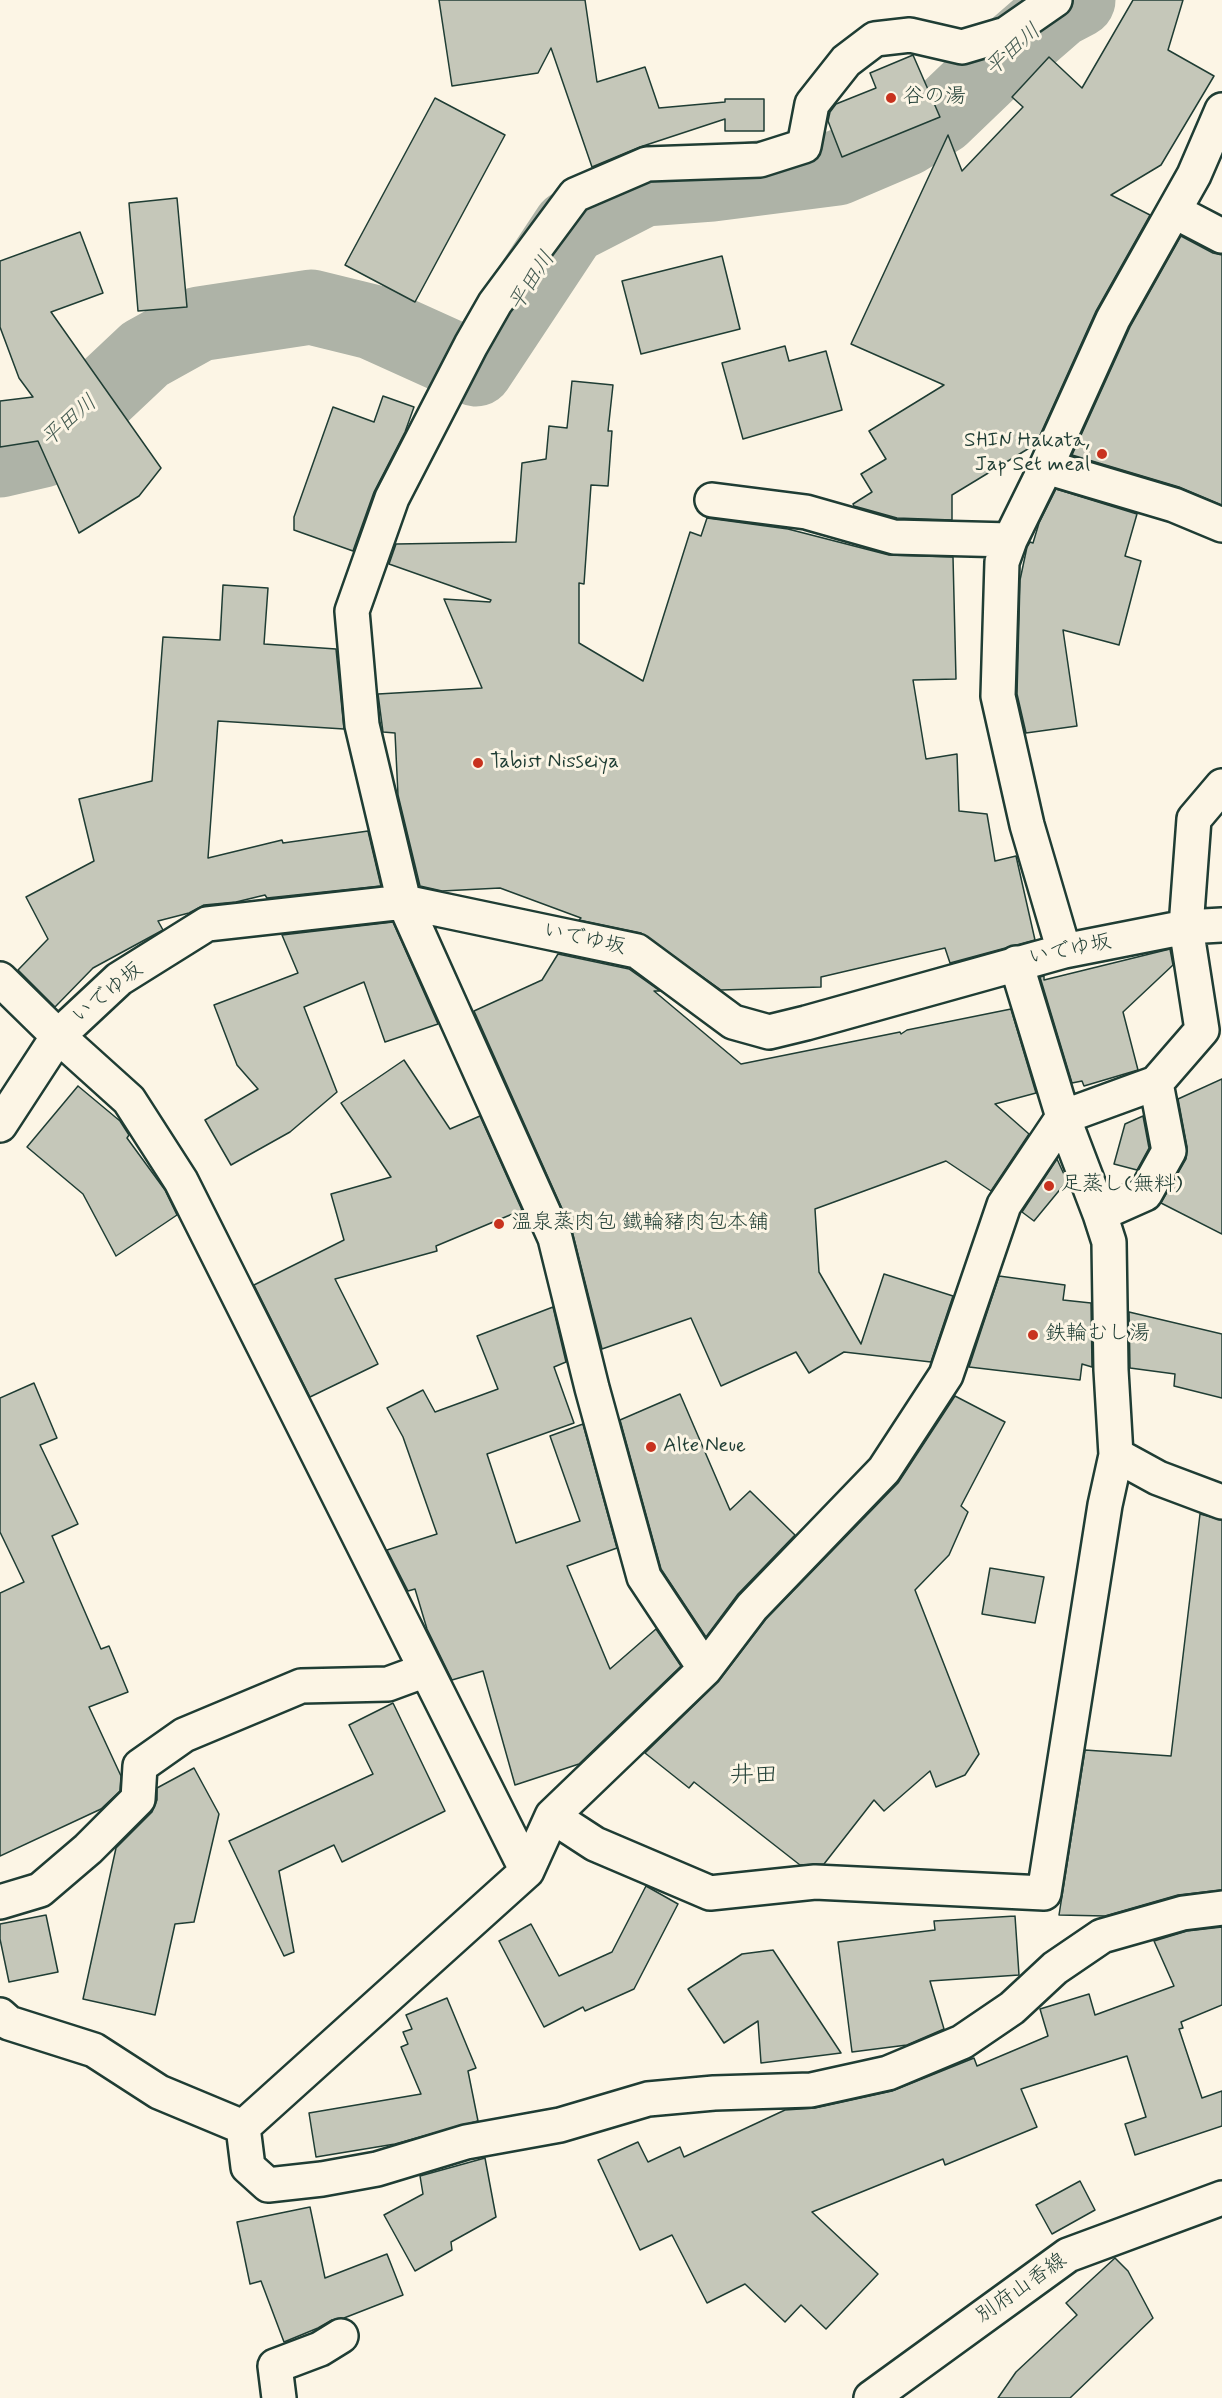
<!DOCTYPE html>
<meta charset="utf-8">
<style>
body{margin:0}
canvas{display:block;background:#fcf5e5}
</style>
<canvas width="1222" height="2398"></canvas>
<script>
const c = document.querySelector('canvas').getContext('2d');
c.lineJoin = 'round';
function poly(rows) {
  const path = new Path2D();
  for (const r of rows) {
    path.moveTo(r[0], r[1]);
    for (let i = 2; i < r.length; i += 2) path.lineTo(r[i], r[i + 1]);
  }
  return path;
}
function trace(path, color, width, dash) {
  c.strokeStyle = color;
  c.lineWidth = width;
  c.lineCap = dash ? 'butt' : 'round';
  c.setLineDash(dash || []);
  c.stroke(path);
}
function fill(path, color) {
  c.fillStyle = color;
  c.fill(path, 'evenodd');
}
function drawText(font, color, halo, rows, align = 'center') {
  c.font = font + ' Mynerve,"Klee One",sans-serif';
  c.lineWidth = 6;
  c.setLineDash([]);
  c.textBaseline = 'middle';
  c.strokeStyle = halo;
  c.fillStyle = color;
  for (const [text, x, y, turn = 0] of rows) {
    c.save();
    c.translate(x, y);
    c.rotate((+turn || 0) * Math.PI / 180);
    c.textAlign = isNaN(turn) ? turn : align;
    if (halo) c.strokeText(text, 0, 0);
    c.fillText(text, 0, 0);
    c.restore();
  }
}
trace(poly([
 [0,460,43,450,145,354,199,324,311,307,372,322,476,369,570,227,644,189,712,184,837,168,905,139,941,117,991,69,1059,10,1078,0]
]), '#aeb3a7', 75);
const building = poly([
 [439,0,585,0,597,82,645,67,659,108,725,102,725,99,764,99,764,131,725,131,725,119,640,147,592,167,551,48,538,73,452,86,439,0],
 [1133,0,1183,0,1168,50,1214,76,1161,165,1111,195,1150,215,1096,311,1036,444,952,495,952,520,897,518,854,506,853,504,872,492,861,474,886,459,869,431,944,385,851,344,948,135,962,171,1023,107,1012,97,1049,57,1082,88,1133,0],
 [913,55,940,117,842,157,828,121,830,112,836,104,876,88,870,73,913,55],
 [435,98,505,135,415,302,345,265,435,98],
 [177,198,187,307,138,311,129,203,177,198],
 [80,232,103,293,51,312,161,468,139,496,79,533,38,441,0,447,0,401,33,397,19,378,0,327,0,261,80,232],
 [1181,236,1213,253,1222,255,1222,505,1179,487,1072,455,1130,327,1181,236],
 [722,256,740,329,641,354,622,281,722,256],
 [785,346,789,361,826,351,842,410,743,439,722,363,785,346],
 [572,381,613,385,608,431,612,431,608,486,591,485,584,584,579,583,579,643,643,681,690,532,701,536,707,518,788,529,889,555,953,557,956,679,913,680,926,759,957,754,959,811,987,814,995,861,1016,856,1035,940,950,963,945,948,821,977,821,987,721,990,641,933,579,920,581,918,500,888,442,891,420,886,398,795,395,733,383,732,378,694,482,688,444,599,490,602,491,600,389,564,396,544,516,542,522,463,546,459,549,426,567,428,572,381],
 [383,396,414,407,405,432,374,492,353,551,294,530,294,517,333,407,374,422,383,396],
 [1056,489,1137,514,1125,556,1141,561,1119,645,1063,630,1077,726,1026,733,1017,694,1020,580,1027,547,1030,542,1033,543,1039,523,1056,489],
 [223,585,268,588,264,644,336,649,344,729,218,721,208,858,282,840,283,843,368,831,381,886,267,898,265,895,236,902,204,905,189,913,158,921,163,930,93,968,55,1007,18,970,48,939,26,897,94,861,79,799,152,781,163,637,220,640,223,585],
 [393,922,438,1024,385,1042,364,982,304,1007,337,1092,290,1132,231,1165,205,1120,258,1089,237,1065,214,1005,298,973,282,935,393,922],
 [1170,949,1173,965,1123,1012,1138,1070,1084,1086,1082,1081,1072,1083,1040,977,1044,976,1044,980,1170,949],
 [558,954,629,969,660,991,654,991,741,1064,900,1032,901,1034,907,1030,1011,1009,1036,1093,995,1104,1029,1134,991,1191,946,1161,815,1209,819,1272,861,1344,884,1274,953,1296,931,1362,844,1352,809,1373,796,1352,721,1386,691,1318,602,1349,572,1231,474,1011,542,980,558,954],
 [404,1060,450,1129,480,1116,522,1210,436,1246,437,1251,335,1279,378,1364,310,1397,254,1285,344,1240,331,1194,391,1177,341,1103,404,1060],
 [1222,1079,1222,1234,1161,1203,1186,1159,1187,1147,1178,1099,1222,1079],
 [78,1086,120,1121,129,1135,127,1138,165,1190,177,1215,116,1256,83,1194,27,1147,78,1086],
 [1143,1116,1149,1148,1137,1170,1114,1164,1125,1124,1143,1116],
 [1057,1159,1067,1181,1034,1221,1022,1212,1057,1159],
 [999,1276,1065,1285,1063,1300,1091,1303,1092,1367,1082,1364,1080,1380,969,1367,999,1276],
 [553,1307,566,1362,554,1367,574,1423,487,1454,516,1543,580,1521,550,1436,583,1424,617,1548,567,1566,610,1669,656,1629,681,1666,579,1764,515,1785,483,1671,452,1680,427,1629,415,1589,408,1591,387,1550,437,1534,403,1437,387,1408,423,1390,435,1412,498,1389,477,1336,553,1307],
 [1129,1312,1222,1334,1222,1398,1174,1386,1175,1374,1130,1368,1129,1312],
 [34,1383,57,1438,40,1445,78,1524,52,1536,101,1649,109,1646,128,1692,89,1707,121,1776,120,1791,101,1809,0,1856,0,1593,24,1582,0,1532,0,1398,34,1383],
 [680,1394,730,1510,750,1491,795,1535,738,1594,706,1637,661,1569,620,1420,680,1394],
 [955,1396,1005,1422,961,1506,968,1512,949,1555,915,1590,979,1754,965,1775,936,1787,930,1771,884,1811,874,1800,824,1864,800,1865,694,1782,689,1788,645,1753,718,1682,766,1619,898,1483,955,1396],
 [1200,1514,1222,1520,1222,1890,1178,1895,1105,1916,1059,1915,1085,1750,1171,1756,1200,1514],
 [990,1568,1044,1577,1035,1623,982,1614,990,1568],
 [393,1703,445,1811,342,1862,334,1845,279,1871,294,1952,284,1956,229,1841,373,1774,349,1725,393,1703],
 [194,1768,219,1814,194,1922,175,1924,155,2015,83,1999,116,1848,152,1812,157,1800,157,1788,194,1768],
 [646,1886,678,1904,634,1989,585,2011,583,2007,544,2027,499,1941,531,1924,559,1976,612,1952,646,1886],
 [46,1915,58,1972,9,1982,0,1939,0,1924,46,1915],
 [1015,1916,1019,1975,930,1981,944,2029,907,2045,852,2052,838,1942,935,1930,934,1921,1015,1916],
 [1222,1927,1222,2005,1181,2022,1183,2028,1179,2029,1202,2098,1222,2091,1222,2126,1135,2155,1125,2124,1146,2117,1127,2056,1021,2089,1037,2127,945,2165,943,2159,812,2212,878,2274,826,2329,801,2305,785,2322,745,2284,707,2303,672,2235,640,2250,598,2160,638,2142,648,2162,680,2147,684,2157,785,2110,815,2108,892,2091,974,2058,977,2066,1048,2036,1040,2009,1089,1994,1095,2015,1174,1986,1154,1941,1187,1931,1222,1927],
 [773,1950,841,2053,761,2063,758,2021,724,2043,688,1989,742,1954,773,1950],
 [447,1998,476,2068,468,2071,478,2121,395,2144,316,2157,309,2113,421,2094,401,2047,408,2044,403,2032,412,2029,406,2015,447,1998],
 [485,2158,496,2217,451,2242,452,2250,415,2271,384,2215,423,2194,420,2176,485,2158],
 [1080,2181,1095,2210,1052,2234,1036,2205,1080,2181],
 [310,2207,325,2278,387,2254,403,2295,344,2318,332,2320,318,2328,284,2342,261,2281,250,2284,237,2222,310,2207],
 [1115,2258,1128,2271,1153,2318,1070,2398,998,2398,1016,2372,1077,2315,1066,2303,1115,2258]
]);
fill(building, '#c5c7b9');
trace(building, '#1f3d34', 1.5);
const minor = poly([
 [1174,211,1222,236],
 [1046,467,1174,505,1222,525],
 [712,500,806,512,894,537,1010,540],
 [1064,951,1027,825,998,696,1002,562,1010,540,1046,467,1113,319,1194,175,1222,110],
 [0,979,58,1036,129,1100,181,1181,527,1871],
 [0,1125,58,1036,119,979,207,924,404,902,637,951,733,1022,769,1032,806,1023,1064,951,1186,927,1222,925],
 [1100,1214,1145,1194,1169,1151,1156,1083],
 [1116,1455,1158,1478,1222,1502],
 [705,1669,644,1577,592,1388,555,1238,404,902,362,725,352,611,392,498,471,345,495,303,575,195,647,164,760,160,804,146,812,104,846,61,875,39,910,35,962,47,1006,34,1055,0],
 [552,1816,595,1844,710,1893,815,1882,1044,1893,1105,1505,1116,1455,1111,1370,1109,1242,1100,1214,1063,1117,1016,963],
 [0,1902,40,1890,88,1849,138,1799,140,1766,184,1735,301,1686,388,1684,426,1670],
 [0,2015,9,2023,94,2050,159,2092,243,2127,527,1871,552,1816,705,1669,752,1607,884,1470,946,1375,1004,1205,1063,1117,1156,1083,1202,1030,1186,927,1194,819,1222,786],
 [243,2127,248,2167,268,2185,322,2179,377,2169,466,2142,560,2125,648,2099,714,2093,811,2090,888,2073,962,2042,1012,2008,1055,1968,1102,1936,1183,1913,1222,1908],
 [279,2398,275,2366,320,2349,341,2336]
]);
const major = poly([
 [871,2398,1068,2255,1222,2198]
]);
trace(minor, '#1f3d34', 38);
trace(major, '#1f3d34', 38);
trace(minor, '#fcf5e5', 33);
trace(major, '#fcf5e5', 33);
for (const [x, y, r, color] of [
 [891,98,6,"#c8321e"],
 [1102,454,6,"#c8321e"],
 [478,763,6,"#c8321e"],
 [1049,1186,6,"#c8321e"],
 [499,1224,6,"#c8321e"],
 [1033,1335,6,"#c8321e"],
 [651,1447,6,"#c8321e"]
]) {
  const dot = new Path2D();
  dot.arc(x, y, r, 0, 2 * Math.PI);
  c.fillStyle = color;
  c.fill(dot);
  trace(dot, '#fcf5e5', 2);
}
drawText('21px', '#1f3d34', '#fcf5e5', [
 ["谷の湯",903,98],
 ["SHIN Hakata,",1090,442,"right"],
 ["Jap Set meal",1090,466,"right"],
 ["Tabist Nisseiya",490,763],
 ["足蒸し(無料)",1061,1186],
 ["溫泉蒸肉包 鐵輪豬肉包本舖",511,1224],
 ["鉄輪むし湯",1045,1335],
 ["Alte Neue",663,1447]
], 'left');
drawText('21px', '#1f3d34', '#fcf5e5', [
 ["いでゆ坂",584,940,12],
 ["いでゆ坂",1070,951,-12],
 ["いでゆ坂",108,994,-39],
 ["別府山香線",1022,2289,-35]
]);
drawText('italic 22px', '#435a51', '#fcf5e5', [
 ["平田川",1014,51,-42],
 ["平田川",533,282,-57],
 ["平田川",70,422,-41]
]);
drawText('24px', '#1f3d34', '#fcf5e5', [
 ["井田",754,1777]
]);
</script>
